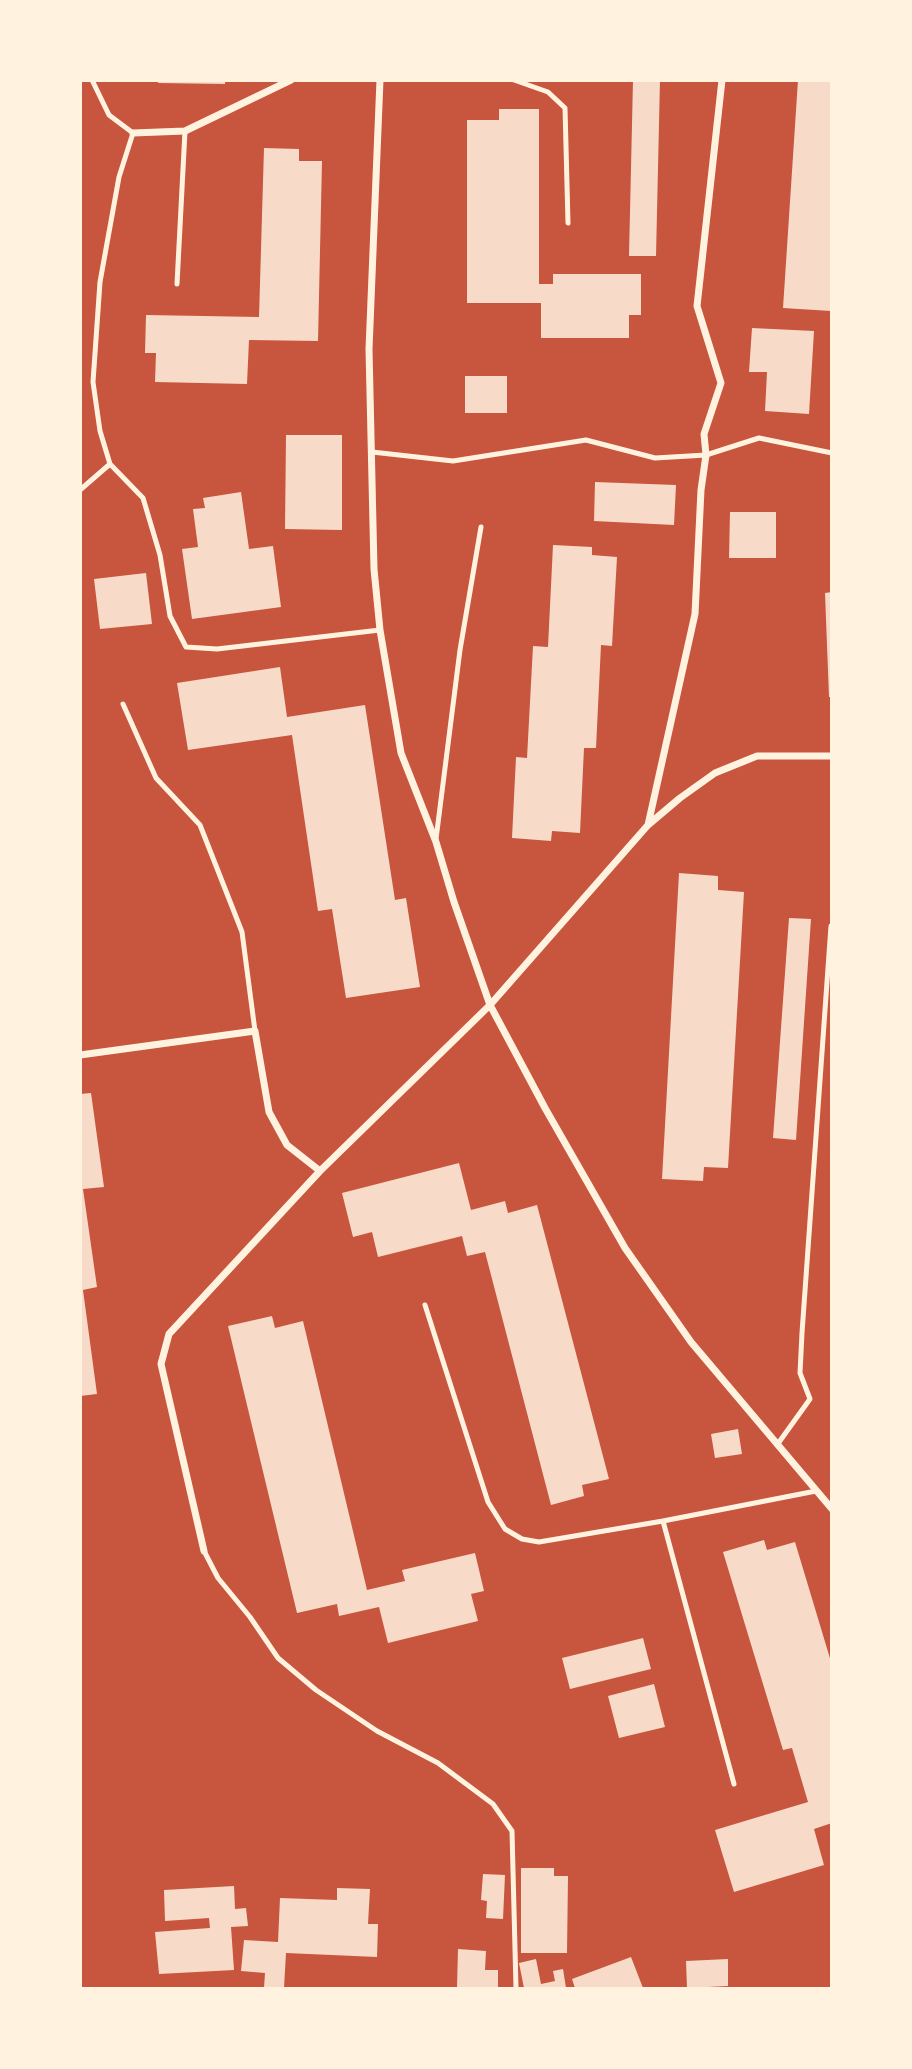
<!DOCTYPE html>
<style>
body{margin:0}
#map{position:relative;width:912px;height:2069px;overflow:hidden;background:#c8553d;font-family:"Fira Sans",sans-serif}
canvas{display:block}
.frame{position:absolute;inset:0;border:82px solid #fff3e0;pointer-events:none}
</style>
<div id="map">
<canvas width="912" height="2069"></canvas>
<div class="frame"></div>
</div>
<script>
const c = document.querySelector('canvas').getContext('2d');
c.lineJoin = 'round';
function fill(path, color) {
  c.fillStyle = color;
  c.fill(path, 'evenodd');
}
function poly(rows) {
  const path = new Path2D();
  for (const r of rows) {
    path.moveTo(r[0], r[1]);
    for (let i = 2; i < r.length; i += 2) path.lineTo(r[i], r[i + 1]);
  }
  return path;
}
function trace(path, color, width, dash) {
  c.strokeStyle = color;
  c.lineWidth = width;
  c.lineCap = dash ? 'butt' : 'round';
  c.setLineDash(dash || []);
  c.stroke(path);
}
fill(poly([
 [158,80,225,80,225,84,158,83],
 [633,80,660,80,656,256,629,256],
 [798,80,832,80,831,311,783,308],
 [499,109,539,109,539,284,553,284,553,274,641,274,641,315,629,315,629,338,541,338,541,303,467,303,467,120,499,120],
 [264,148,299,149,299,161,322,161,318,341,249,340,247,384,155,382,156,353,145,353,146,315,259,317],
 [752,328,814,331,809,414,765,411,767,372,749,372],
 [465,376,507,376,507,413,465,413],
 [286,435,342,435,342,530,285,529],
 [595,482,676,485,674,525,594,521],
 [241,492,249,549,273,546,281,607,192,619,182,549,198,547,193,509,205,508,203,498],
 [730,512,776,512,776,558,729,558],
 [553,545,592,547,592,555,617,557,612,646,601,645,596,748,584,748,580,833,552,831,551,841,512,838,516,757,527,758,533,646,548,647],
 [146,573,152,624,100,629,94,579],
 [832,592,832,697,829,697,825,593],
 [280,667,287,717,365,705,395,900,406,898,420,987,346,998,332,909,318,911,292,735,188,750,177,683],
 [679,873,718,876,718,890,744,892,728,1168,704,1167,703,1181,662,1179],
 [789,918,811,919,796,1140,773,1138],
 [91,1093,104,1187,83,1189,97,1287,83,1290,97,1394,80,1396,80,1094],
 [459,1163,471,1210,505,1201,508,1213,537,1205,609,1479,582,1485,584,1496,551,1505,485,1252,467,1256,462,1236,378,1257,372,1232,353,1237,342,1193],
 [272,1316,275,1328,303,1321,367,1590,405,1581,402,1570,475,1553,484,1591,471,1594,478,1621,388,1643,379,1607,339,1616,337,1604,297,1613,228,1326],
 [738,1429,742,1454,715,1458,711,1434],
 [764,1540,767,1550,795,1542,832,1665,832,1823,814,1829,824,1865,734,1892,715,1830,808,1802,792,1748,783,1750,723,1552],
 [643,1638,651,1669,570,1689,562,1658],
 [654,1684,665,1727,619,1738,608,1696],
 [521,1868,554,1868,554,1876,568,1876,567,1953,521,1953],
 [483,1874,505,1875,503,1919,486,1918,487,1901,481,1900],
 [234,1886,235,1909,246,1908,248,1926,231,1927,234,1970,159,1974,155,1932,210,1928,209,1918,165,1921,164,1890],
 [337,1888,370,1889,368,1924,378,1924,377,1957,286,1953,284,1988,264,1988,265,1973,241,1971,244,1940,278,1942,280,1898,337,1900],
 [458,1949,486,1951,485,1970,498,1970,498,1988,457,1988],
 [631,1957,643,1988,575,1988,572,1979],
 [536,1959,541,1984,555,1981,553,1971,563,1969,566,1988,524,1988,519,1963],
 [728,1959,728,1986,687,1988,686,1961]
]), '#f7dbc8');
trace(poly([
 [514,80,548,92,565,108,568,223],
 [177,284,185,131],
 [372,452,453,461,586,440,655,458,706,455,759,438,832,453],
 [110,464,143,498,160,555,170,616,186,647,217,649,380,630],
 [80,490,110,464,100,431,93,382,100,282,119,177,133,133,109,115,92,80],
 [123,704,156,778,200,825,242,932,255,1031],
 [436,839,460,650,481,527],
 [425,1305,488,1502,505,1529,522,1539,539,1542,663,1521,816,1491],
 [777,1445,810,1399,800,1373,802,1333,831,926],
 [663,1521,734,1784],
 [204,1551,218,1578,250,1617,278,1658,316,1690,377,1731,438,1763,493,1804,512,1831,516,1988]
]), '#fff3e0', 5);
trace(poly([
 [380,80,369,349,374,569,380,630,401,753,436,842,454,902,490,1005,545,1108,625,1248,691,1342,832,1509],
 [133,133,185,131,291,80],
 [648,825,695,614,701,490,706,455,704,434,721,383,697,306,722,80],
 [80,1055,255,1031,269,1112,287,1145,320,1171],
 [204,1551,161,1364,169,1334,320,1171,490,1005,648,825,680,798,715,773,757,756,832,756]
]), '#fff3e0', 7);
</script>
